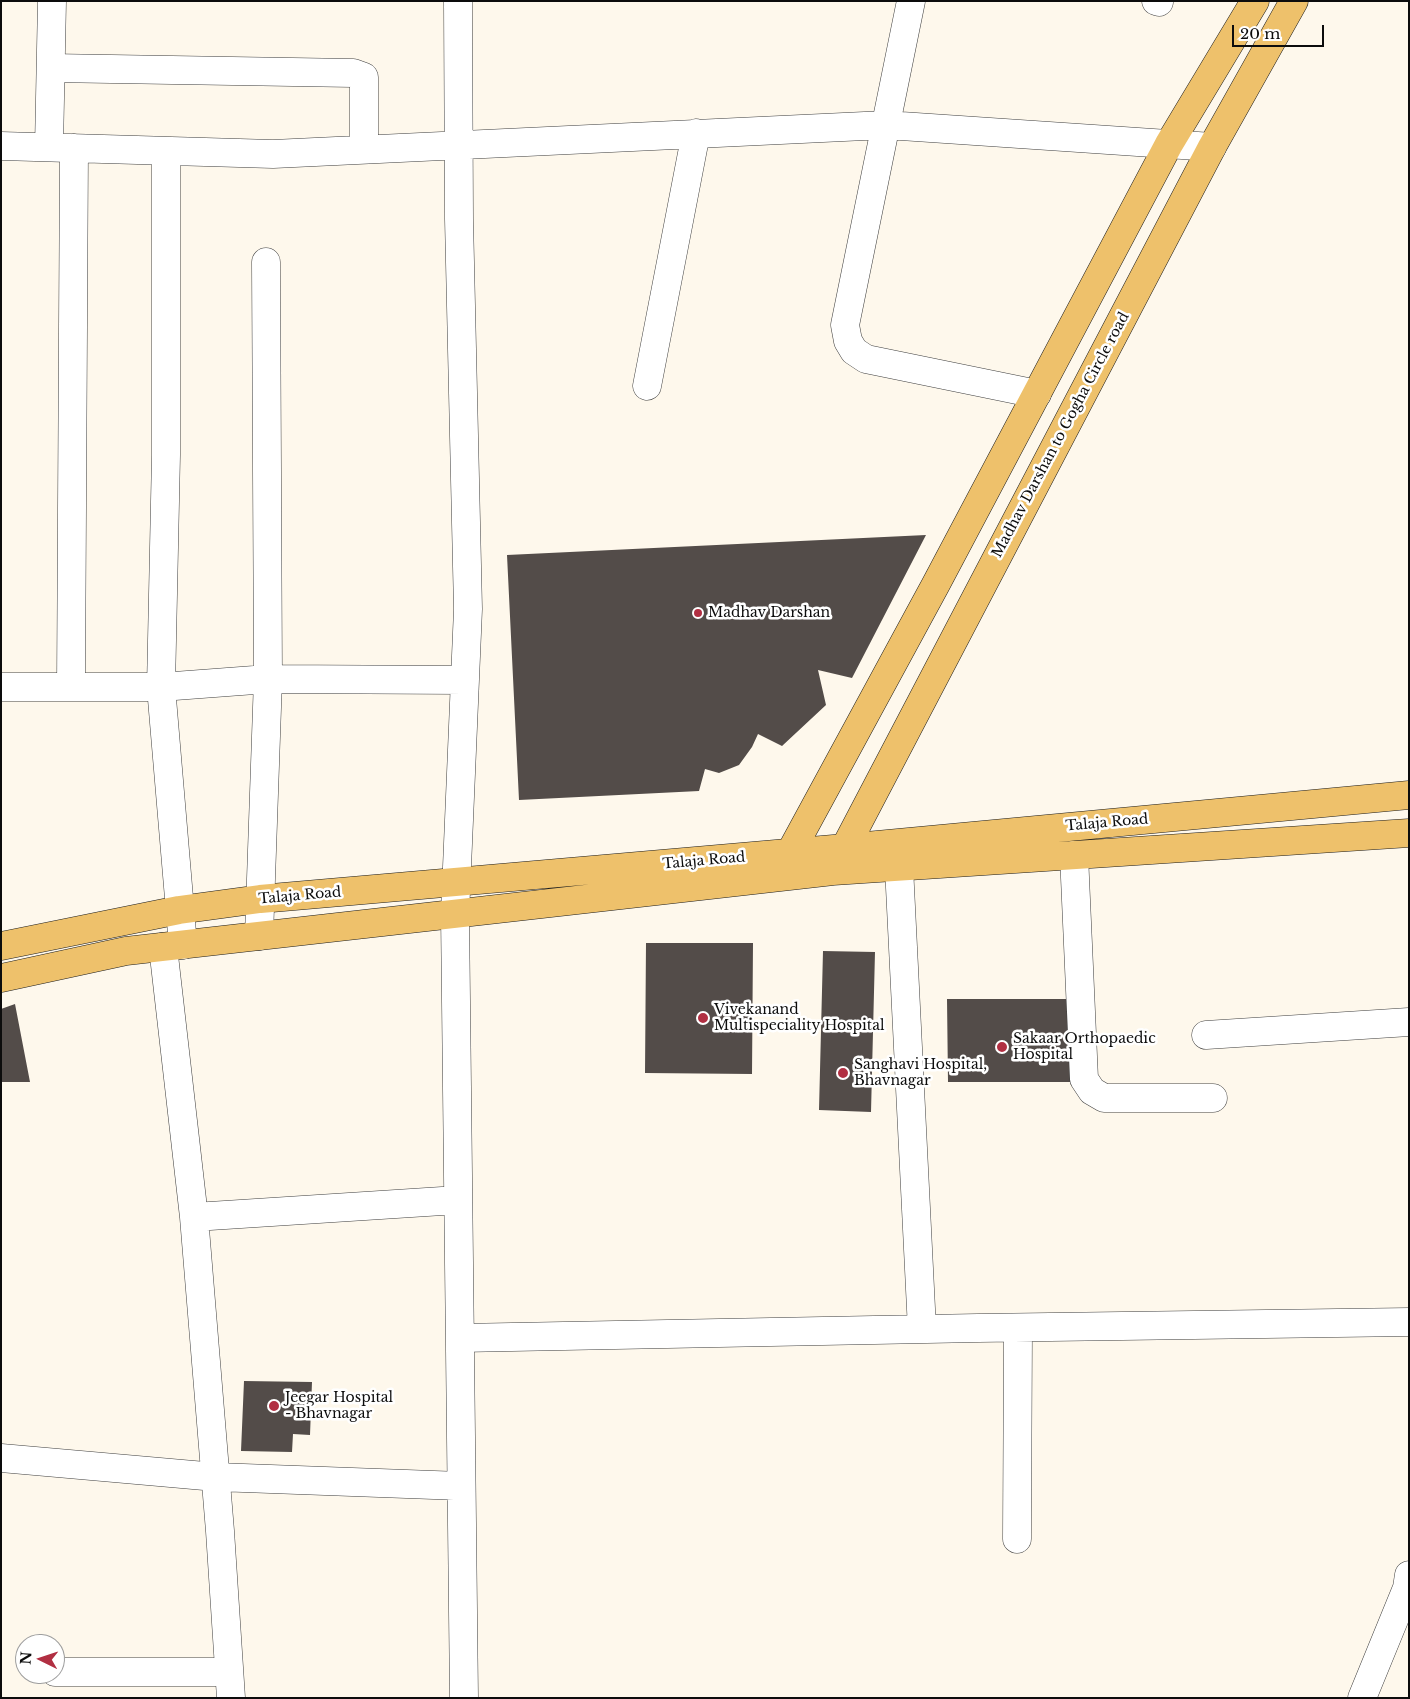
<!DOCTYPE html>
<style>
body{margin:0}
#map{position:relative;width:1410px;height:1699px;overflow:hidden;background:#fef8ec;font-family:"Libre Baskerville",serif}
canvas{display:block}
.frame{position:absolute;inset:0;border:2px solid #0c0c0c;pointer-events:none}
.north{position:absolute;left:15px;top:1634px;width:50px;height:50px;box-sizing:border-box;background:#fff;border:1px solid #9e9e9e;border-radius:50%;rotate:274deg;font-size:14px;font-weight:700;line-height:20px;text-align:center;color:#0c0c0c}
.north::after{content:'';display:block;margin:auto;width:18px;height:22px;background:#b12f42;clip-path:polygon(50% 0,100% 100%,50% 72%,0 100%)}
.scale{position:absolute;left:1232px;top:25px;width:92px;height:22px;box-sizing:border-box;border:2px solid #0c0c0c;border-top:0;padding-left:6px;font-size:15px;line-height:18px;white-space:nowrap;color:#0c0c0c;-webkit-text-stroke:4px #fff;paint-order:stroke}
</style>
<div id="map">
<canvas width="1410" height="1699"></canvas>
<div class="frame"></div>
<div class="north">N</div>
<div class="scale">20 m</div>
</div>
<script>
const c = document.querySelector('canvas').getContext('2d');
c.lineJoin = 'round';
function fill(path, color) {
  c.fillStyle = color;
  c.fill(path, 'evenodd');
}
function poly(rows) {
  const path = new Path2D();
  for (const r of rows) {
    path.moveTo(r[0], r[1]);
    for (let i = 2; i < r.length; i += 2) path.lineTo(r[i], r[i + 1]);
  }
  return path;
}
function trace(path, color, width, dash) {
  c.strokeStyle = color;
  c.lineWidth = width;
  c.lineCap = dash ? 'butt' : 'round';
  c.setLineDash(dash || []);
  c.stroke(path);
}
function drawText(font, color, halo, rows, align = 'center') {
  c.font = font + ' "Libre Baskerville",serif';
  c.lineWidth = 5;
  c.setLineDash([]);
  c.textBaseline = 'middle';
  c.strokeStyle = halo;
  c.fillStyle = color;
  for (const [text, x, y, turn = 0] of rows) {
    c.save();
    c.translate(x, y);
    c.rotate((+turn || 0) * Math.PI / 180);
    c.textAlign = isNaN(turn) ? turn : align;
    if (halo) c.strokeText(text, 0, 0);
    c.fillText(text, 0, 0);
    c.restore();
  }
}
fill(poly([
 [926,535,852,678,818,670,826,705,782,746,758,734,752,747,739,765,719,773,705,769,699,791,519,800,507,555],
 [646,943,753,943,752,1074,645,1073],
 [823,951,875,952,871,1112,819,1110],
 [947,999,1076,999,1076,1082,948,1082],
 [15,1004,30,1082,1,1082,1,1009],
 [244,1381,312,1382,310,1435,293,1434,292,1452,241,1451]
]), '#534c49');
const street = poly([
 [458,1,459,219,468,609,455,914,464,1698],
 [911,1,845,325,848,341,854,351,866,359,1037,394],
 [1156,1,1159,2],
 [51,68,353,73,364,77,364,149],
 [1,146,273,154,886,125,1212,147],
 [49,147,52,1],
 [166,151,166,455,161,687,268,679,465,680],
 [647,386,696,133],
 [1,687,161,687,183,945],
 [71,687,74,148],
 [1074,855,1084,1079,1092,1091,1104,1098,1213,1098],
 [899,867,922,1329],
 [259,936,268,679,266,262],
 [163,947,194,1217,220,1531,231,1698],
 [1206,1035,1409,1022],
 [194,1217,458,1200],
 [460,1338,978,1328,1409,1322],
 [1,1458,216,1477,461,1486],
 [1017,1539,1018,1328],
 [55,1672,229,1672],
 [1362,1698,1407,1588,1409,1575]
]);
const primary = poly([
 [838,861,1212,147,1294,1],
 [785,866,790,853,936,584,1169,144,1255,1],
 [1,946,179,910,260,899,845,848,1409,795],
 [1,978,126,951,833,871,1409,833]
]);
trace(street, '#3f3f3f', 29);
trace(primary, '#1d1d1d', 29);
trace(street, '#fff', 28);
trace(primary, '#eec16b', 28);
for (const [x, y, r, color] of [
 [698,613,5,"#b12f42"],
 [703,1018,6,"#b12f42"],
 [1002,1047,6,"#b12f42"],
 [843,1073,6,"#b12f42"],
 [274,1406,6,"#b12f42"]
]) {
  const dot = new Path2D();
  dot.arc(x, y, r, 0, 2 * Math.PI);
  c.fillStyle = color;
  c.fill(dot);
  trace(dot, '#fff', 2);
}
drawText('14px', '#0c0c0c', '#fff', [
 ["Madhav Darshan to Gogha Circle road",1061,435,-62],
 ["Talaja Road",1107,823,-5],
 ["Talaja Road",704,861,-5],
 ["Talaja Road",300,896,-5]
]);
drawText('14px', '#0c0c0c', '#fff', [
 ["Madhav Darshan",708,613],
 ["Vivekanand",714,1010],
 ["Multispeciality Hospital",714,1026],
 ["Sakaar Orthopaedic",1013,1039],
 ["Hospital",1013,1055],
 ["Sanghavi Hospital,",854,1065],
 ["Bhavnagar",854,1081],
 ["Jeegar Hospital",285,1398],
 ["- Bhavnagar",285,1414]
], 'left');
</script>
